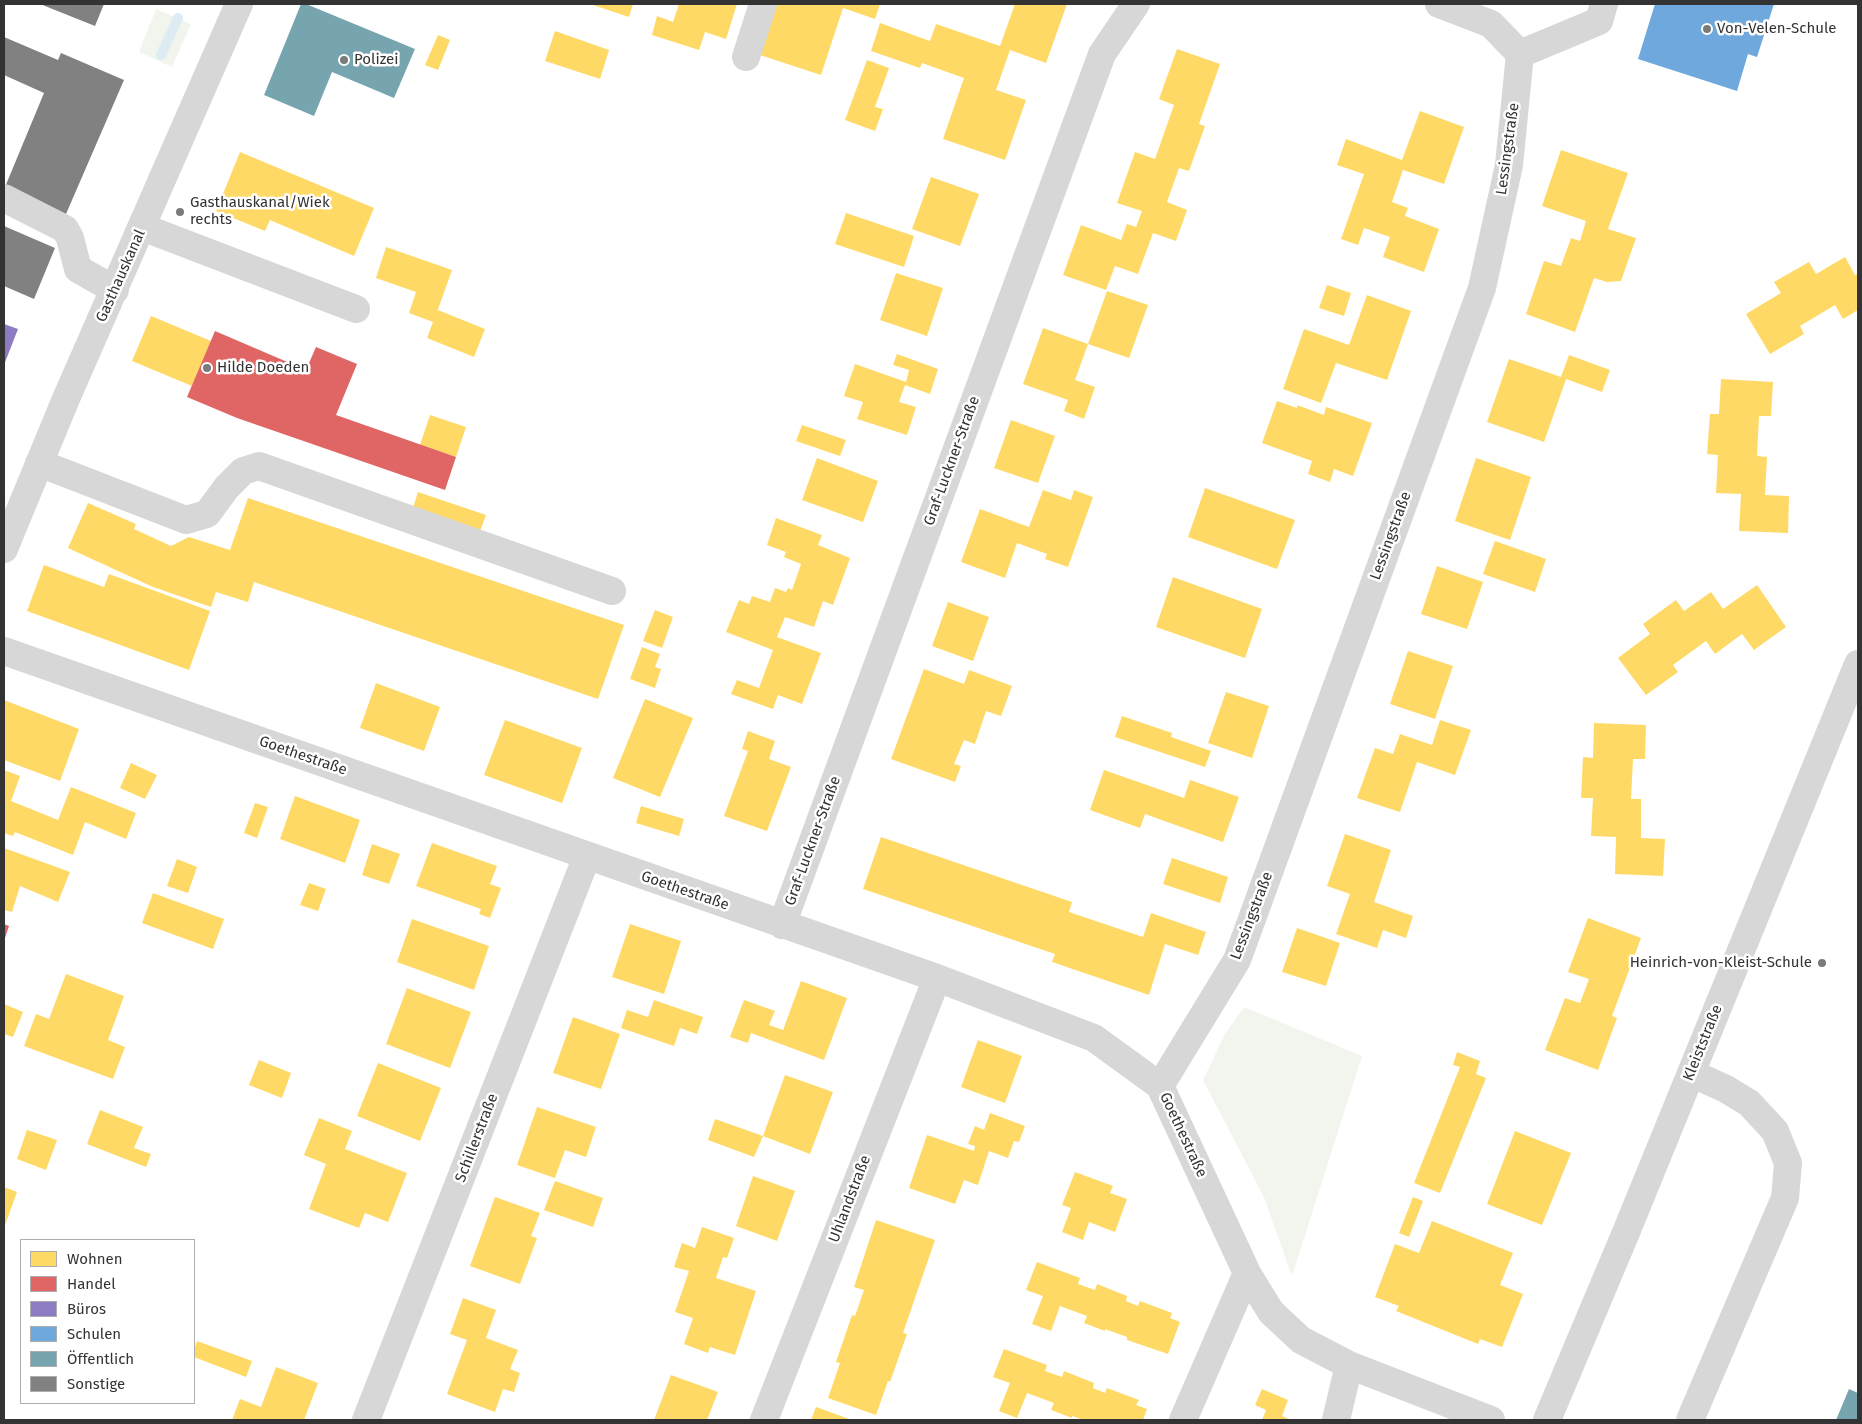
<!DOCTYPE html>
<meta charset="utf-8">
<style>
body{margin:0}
#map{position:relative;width:1862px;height:1424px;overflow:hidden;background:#fff;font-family:"Fira Sans",sans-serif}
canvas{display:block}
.frame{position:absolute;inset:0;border:5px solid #333;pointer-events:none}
.legend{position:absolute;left:20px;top:1239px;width:175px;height:165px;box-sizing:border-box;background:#fff;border:1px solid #adadad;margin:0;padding:6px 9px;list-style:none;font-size:15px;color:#333}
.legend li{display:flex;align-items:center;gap:10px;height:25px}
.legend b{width:25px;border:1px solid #adadad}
</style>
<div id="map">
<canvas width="1862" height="1424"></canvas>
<div class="frame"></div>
<ul class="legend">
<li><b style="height:14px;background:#ffd966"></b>Wohnen</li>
<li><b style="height:14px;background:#e06666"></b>Handel</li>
<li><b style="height:14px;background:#8e7cc3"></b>Büros</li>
<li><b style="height:14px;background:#6fa8dc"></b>Schulen</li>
<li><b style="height:14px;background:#76a5af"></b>Öffentlich</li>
<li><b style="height:14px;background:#818181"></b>Sonstige</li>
</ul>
</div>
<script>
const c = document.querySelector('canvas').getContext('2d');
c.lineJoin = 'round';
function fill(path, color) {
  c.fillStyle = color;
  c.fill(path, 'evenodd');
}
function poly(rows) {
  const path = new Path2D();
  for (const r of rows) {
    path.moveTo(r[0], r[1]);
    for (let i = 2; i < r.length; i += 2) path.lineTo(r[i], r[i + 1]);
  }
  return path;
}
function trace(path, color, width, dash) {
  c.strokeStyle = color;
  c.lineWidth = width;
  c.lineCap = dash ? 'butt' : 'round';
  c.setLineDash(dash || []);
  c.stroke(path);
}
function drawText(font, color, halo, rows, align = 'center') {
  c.font = font + ' "Fira Sans",sans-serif';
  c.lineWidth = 5;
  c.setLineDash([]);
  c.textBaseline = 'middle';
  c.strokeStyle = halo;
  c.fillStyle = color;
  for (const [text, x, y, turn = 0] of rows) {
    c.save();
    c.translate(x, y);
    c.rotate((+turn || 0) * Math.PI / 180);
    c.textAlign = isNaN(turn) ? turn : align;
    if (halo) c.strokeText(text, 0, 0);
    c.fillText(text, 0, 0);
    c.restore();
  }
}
fill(poly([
 [156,9,191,24,172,67,139,52],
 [1244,1007,1362,1056,1292,1276,1264,1197,1203,1080,1225,1034]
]), '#f1f5ed');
fill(poly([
 [590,4,633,4,629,17],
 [679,4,737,4,726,39,705,32,699,50,652,35,657,16,673,22],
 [776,4,880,4,875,19,843,8,821,75,760,55],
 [1015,4,1067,4,1046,63,1010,50,996,90,1026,100,1005,160,943,139,964,78,922,63,920,68,871,51,880,23,930,41,936,24,1000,46],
 [555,31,609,50,600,79,545,61],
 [438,35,450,40,438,70,425,65],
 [1177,49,1220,64,1199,124,1205,126,1189,171,1179,168,1167,202,1187,210,1176,241,1153,233,1138,274,1115,266,1106,290,1063,275,1081,225,1121,240,1127,224,1136,227,1142,211,1117,203,1135,152,1155,159,1174,105,1159,99],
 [867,60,889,68,875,107,883,109,875,131,845,120],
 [1420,111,1464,127,1444,184,1403,170,1392,202,1408,208,1405,216,1439,229,1424,272,1383,257,1390,237,1364,228,1358,245,1341,239,1364,174,1337,165,1346,139,1402,160],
 [1561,150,1628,173,1608,229,1636,238,1621,281,1607,282,1594,278,1575,332,1526,314,1544,261,1561,266,1571,238,1580,241,1586,221,1542,206],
 [240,152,374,208,354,256,270,220,265,231,216,211],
 [931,177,979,194,960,246,912,229],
 [846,213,914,236,904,267,835,244],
 [386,247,452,270,436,315,438,310,485,329,474,357,427,338,433,322,409,313,416,292,376,278],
 [1845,257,1855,275,1858,274,1858,310,1843,319,1835,305,1800,326,1804,334,1770,354,1746,314,1781,293,1774,282,1809,262,1816,274],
 [896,273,943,288,927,336,880,320],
 [1327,285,1351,293,1344,316,1319,308],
 [1107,291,1148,305,1129,358,1088,344,1075,380,1095,387,1084,419,1064,411,1068,400,1023,384,1043,328,1088,344],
 [1367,295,1411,311,1387,380,1336,363,1321,403,1283,389,1304,329,1349,345],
 [151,316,211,341,192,386,132,361],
 [897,354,938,369,930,394,905,385,899,402,916,407,907,435,857,419,863,402,844,396,855,364,906,382,909,370,893,365],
 [1569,355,1610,370,1602,392,1566,379,1544,442,1487,422,1509,359,1561,377],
 [1721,379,1773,382,1771,416,1759,416,1757,456,1767,457,1765,495,1789,496,1788,533,1739,531,1741,494,1716,493,1718,455,1707,454,1710,414,1719,414],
 [1277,401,1297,408,1297,405,1324,415,1326,407,1372,423,1353,476,1334,469,1330,482,1308,474,1312,461,1262,443],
 [430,415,466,427,456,457,420,445],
 [1011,420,1055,436,1038,483,994,468],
 [802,425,846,440,840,456,796,441],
 [817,458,878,481,863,522,802,500],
 [1476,458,1531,477,1510,540,1455,521],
 [1205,488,1295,520,1277,569,1188,537],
 [1043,490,1071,500,1074,490,1093,497,1068,567,1045,559,1047,554,1017,543,1005,578,961,562,980,509,1029,527],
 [418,492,486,515,477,540,410,517],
 [248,498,624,625,598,699,254,582,248,602,216,592,211,607,153,587,68,548,88,503,136,524,134,529,171,546,189,537,230,550],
 [776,518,822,535,818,545,850,558,833,605,823,601,814,627,785,617,777,637,821,653,802,704,778,695,773,709,731,694,737,680,759,688,773,650,726,632,739,600,749,604,752,596,770,602,775,588,786,592,788,588,792,590,801,564,784,557,786,552,767,545],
 [1495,541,1546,559,1535,592,1483,574],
 [44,565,104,587,109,574,210,611,189,670,27,611],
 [1437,566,1483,582,1467,629,1421,614],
 [1173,577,1262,609,1245,658,1156,627],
 [1757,585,1786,627,1754,650,1742,634,1715,654,1706,641,1673,665,1678,672,1646,695,1618,658,1650,634,1643,624,1676,600,1684,611,1711,592,1723,609],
 [948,602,989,617,973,661,932,646],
 [655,610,673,617,662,648,643,641],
 [642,647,660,654,655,667,661,669,655,688,630,679],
 [1408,651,1453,666,1435,719,1390,704],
 [924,669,964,684,969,670,1012,686,1001,716,986,711,975,744,964,740,954,764,961,766,955,782,891,759],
 [376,683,440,707,424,751,360,728],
 [1226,692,1269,706,1252,758,1208,743],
 [645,699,693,718,660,797,613,778],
 [4,700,79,729,60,781,4,760],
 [1122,716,1172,733,1171,737,1211,751,1205,767,1115,737],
 [505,720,582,748,562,803,484,775],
 [1440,720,1471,730,1455,775,1417,762,1400,812,1357,798,1375,748,1393,754,1400,734,1432,745],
 [1594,723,1646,725,1645,759,1633,759,1631,799,1641,799,1641,838,1665,839,1663,876,1615,874,1616,837,1591,836,1593,798,1581,798,1583,757,1593,758],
 [748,731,775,741,769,759,791,767,767,831,724,816,748,751,742,749],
 [131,763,157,775,145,799,120,788],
 [4,770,20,776,11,801,58,820,71,787,136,813,126,839,85,822,73,855,15,832,13,836,4,833],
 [1104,770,1184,798,1190,780,1239,797,1223,842,1145,814,1140,828,1090,810],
 [295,796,360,820,345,863,280,839],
 [255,803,268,807,257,838,244,833],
 [641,806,684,819,679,836,636,823],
 [1345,834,1391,850,1374,902,1413,916,1406,938,1383,930,1377,948,1336,934,1350,894,1327,886],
 [881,837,1072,902,1069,912,1143,937,1151,913,1206,932,1198,955,1165,944,1149,995,1052,962,1055,954,863,889],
 [432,843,497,866,490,884,501,888,490,918,479,914,481,909,416,886],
 [372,844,400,854,389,884,362,875],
 [4,848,70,872,58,902,20,886,12,912,4,910],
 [1172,858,1228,877,1220,903,1163,884],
 [177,859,197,867,188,893,167,886],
 [309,883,326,889,318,911,300,905],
 [153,893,224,919,213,949,142,923],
 [1588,918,1641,938,1612,1016,1617,1018,1598,1070,1545,1050,1565,998,1580,1003,1589,979,1568,972],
 [412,919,489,946,474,990,397,962],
 [630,924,681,941,664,994,612,977],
 [1297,928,1340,943,1326,986,1282,972],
 [66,974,124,996,108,1040,125,1047,113,1079,24,1046,36,1014,49,1019],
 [801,981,847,998,824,1060,751,1033,748,1043,730,1037,744,1000,775,1011,769,1025,783,1030],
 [407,988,471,1012,450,1068,386,1044],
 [654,1000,703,1017,697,1034,680,1028,674,1046,621,1028,627,1010,648,1017],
 [4,1004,23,1012,13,1037,4,1034],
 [573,1017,620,1034,601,1089,553,1073],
 [978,1040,1022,1056,1005,1103,961,1087],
 [1457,1052,1480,1061,1476,1074,1486,1078,1440,1193,1414,1183,1460,1067,1453,1065],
 [259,1060,291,1073,282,1098,249,1085],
 [378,1063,441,1088,420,1141,357,1116],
 [785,1075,833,1092,810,1154,763,1136],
 [537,1107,596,1127,586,1157,565,1150,555,1178,517,1165],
 [100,1110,143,1127,134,1148,151,1154,146,1167,87,1144],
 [990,1113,1025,1126,1019,1142,1014,1141,1008,1158,989,1151,978,1185,964,1180,955,1204,909,1188,927,1135,974,1151,975,1146,968,1144,975,1126,984,1130],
 [319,1118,352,1131,345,1149,407,1173,388,1222,365,1213,359,1228,309,1209,326,1164,304,1155],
 [715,1119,763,1136,754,1157,708,1140],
 [27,1130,57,1140,46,1170,17,1159],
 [1515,1131,1571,1153,1542,1225,1487,1204],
 [1075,1172,1113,1186,1110,1193,1127,1199,1115,1232,1089,1222,1083,1240,1062,1232,1071,1208,1062,1205],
 [753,1176,795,1191,777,1241,736,1226],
 [555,1181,603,1198,593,1227,544,1210],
 [4,1187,17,1192,4,1228],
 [495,1197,540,1213,531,1236,537,1238,520,1284,470,1266],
 [1413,1197,1423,1201,1409,1237,1399,1233],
 [876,1220,935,1240,903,1333,907,1334,890,1382,888,1381,876,1415,828,1398,840,1363,836,1362,852,1315,855,1316,864,1290,854,1287],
 [1432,1221,1513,1253,1500,1285,1523,1294,1502,1347,1480,1339,1478,1344,1396,1311,1399,1306,1375,1297,1395,1244,1419,1253],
 [702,1227,734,1238,727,1258,723,1257,716,1278,756,1291,735,1355,710,1347,708,1353,684,1344,693,1318,675,1312,689,1271,674,1267,682,1243,695,1248],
 [1037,1262,1080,1278,1078,1284,1095,1290,1097,1284,1127,1296,1126,1301,1138,1306,1140,1301,1172,1313,1170,1318,1180,1322,1168,1354,1127,1340,1127,1337,1105,1329,1105,1331,1084,1323,1087,1316,1060,1306,1051,1331,1032,1324,1043,1296,1026,1290],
 [463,1298,496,1310,486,1338,518,1350,510,1369,520,1373,514,1392,503,1389,495,1412,447,1394,467,1340,450,1334],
 [197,1341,252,1361,246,1377,194,1357,194,1350],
 [1004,1349,1047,1365,1045,1371,1062,1377,1064,1371,1094,1383,1093,1388,1105,1393,1107,1388,1139,1400,1136,1405,1147,1409,1143,1420,1084,1420,1072,1416,1072,1418,1051,1410,1054,1403,1027,1393,1017,1418,999,1411,1010,1383,993,1377],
 [276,1367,318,1383,304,1420,232,1420,240,1399,261,1407],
 [671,1375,718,1392,707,1420,654,1420],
 [1262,1389,1288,1400,1282,1416,1291,1420,1262,1420,1266,1410,1255,1405],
 [816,1407,852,1420,811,1420]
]), '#ffd966');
fill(poly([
 [215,331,306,370,316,347,357,364,336,415,456,457,445,490,237,418,187,397],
 [4,924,9,926,4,941]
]), '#e06666');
fill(poly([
 [4,324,18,329,4,365]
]), '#8e7cc3');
fill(poly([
 [1655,4,1774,4,1757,57,1748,54,1737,91,1638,59]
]), '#6fa8dc');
fill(poly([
 [301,4,306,4,415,49,394,98,332,72,314,116,264,95],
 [1849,1389,1858,1393,1858,1420,1836,1420]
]), '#76a5af');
trace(poly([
 [161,55,178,18]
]), '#ddebf3', 10);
fill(poly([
 [40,4,104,4,95,26],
 [4,37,58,60,61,53,124,80,66,214,5,187,44,93,4,75],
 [4,226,55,248,34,299,4,286]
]), '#818181');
trace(poly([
 [1520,54,1599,21,1604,4],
 [746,57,763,4],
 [4,198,65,229,70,238,78,269,115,290],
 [142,227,356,309],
 [39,463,186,520,207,514,227,487,243,471,259,466,612,591],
 [4,549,65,401,239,4],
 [4,651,937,978,1094,1038,1160,1086,1247,1273,1271,1312,1301,1340,1349,1365,1491,1420],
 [782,925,1102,54,1136,4],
 [1160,1086,1237,960,1482,288,1509,165,1520,54,1491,24,1439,4],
 [366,1420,587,856],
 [764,1420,937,978],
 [1183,1420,1247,1273],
 [1336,1420,1349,1365],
 [1547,1420,1627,1230,1858,664],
 [1690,1420,1785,1198,1788,1163,1775,1131,1749,1103,1726,1089,1691,1073]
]), '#d7d7d7', 28);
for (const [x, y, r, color] of [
 [1707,29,5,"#7a7a7a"],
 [344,60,5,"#7a7a7a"],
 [180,212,5,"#7a7a7a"],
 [207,368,5,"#7a7a7a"],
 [1822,963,5,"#7a7a7a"]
]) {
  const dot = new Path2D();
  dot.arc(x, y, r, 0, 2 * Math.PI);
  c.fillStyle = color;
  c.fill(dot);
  trace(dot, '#fff', 2);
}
drawText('15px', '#333', '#fff', [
 ["Von-Velen-Schule",1717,29],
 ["Polizei",354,60],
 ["Gasthauskanal/Wiek",190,203],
 ["rechts",190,220],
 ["Hilde Doeden",217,368],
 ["Heinrich-von-Kleist-Schule",1812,963,"right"]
], 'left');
drawText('15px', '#333', '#fff', [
 ["Lessingstraße",1508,149,-82],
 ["Gasthauskanal",121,276,-66],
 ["Graf-Luckner-Straße",952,461,-70],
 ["Lessingstraße",1391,536,-70],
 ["Goethestraße",303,756,19],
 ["Graf-Luckner-Straße",813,841,-70],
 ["Goethestraße",685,891,19],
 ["Lessingstraße",1252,916,-69],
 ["Kleiststraße",1703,1043,-68],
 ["Goethestraße",1183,1135,65],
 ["Schillerstraße",477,1138,-69],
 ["Uhlandstraße",850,1199,-69]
]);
</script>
